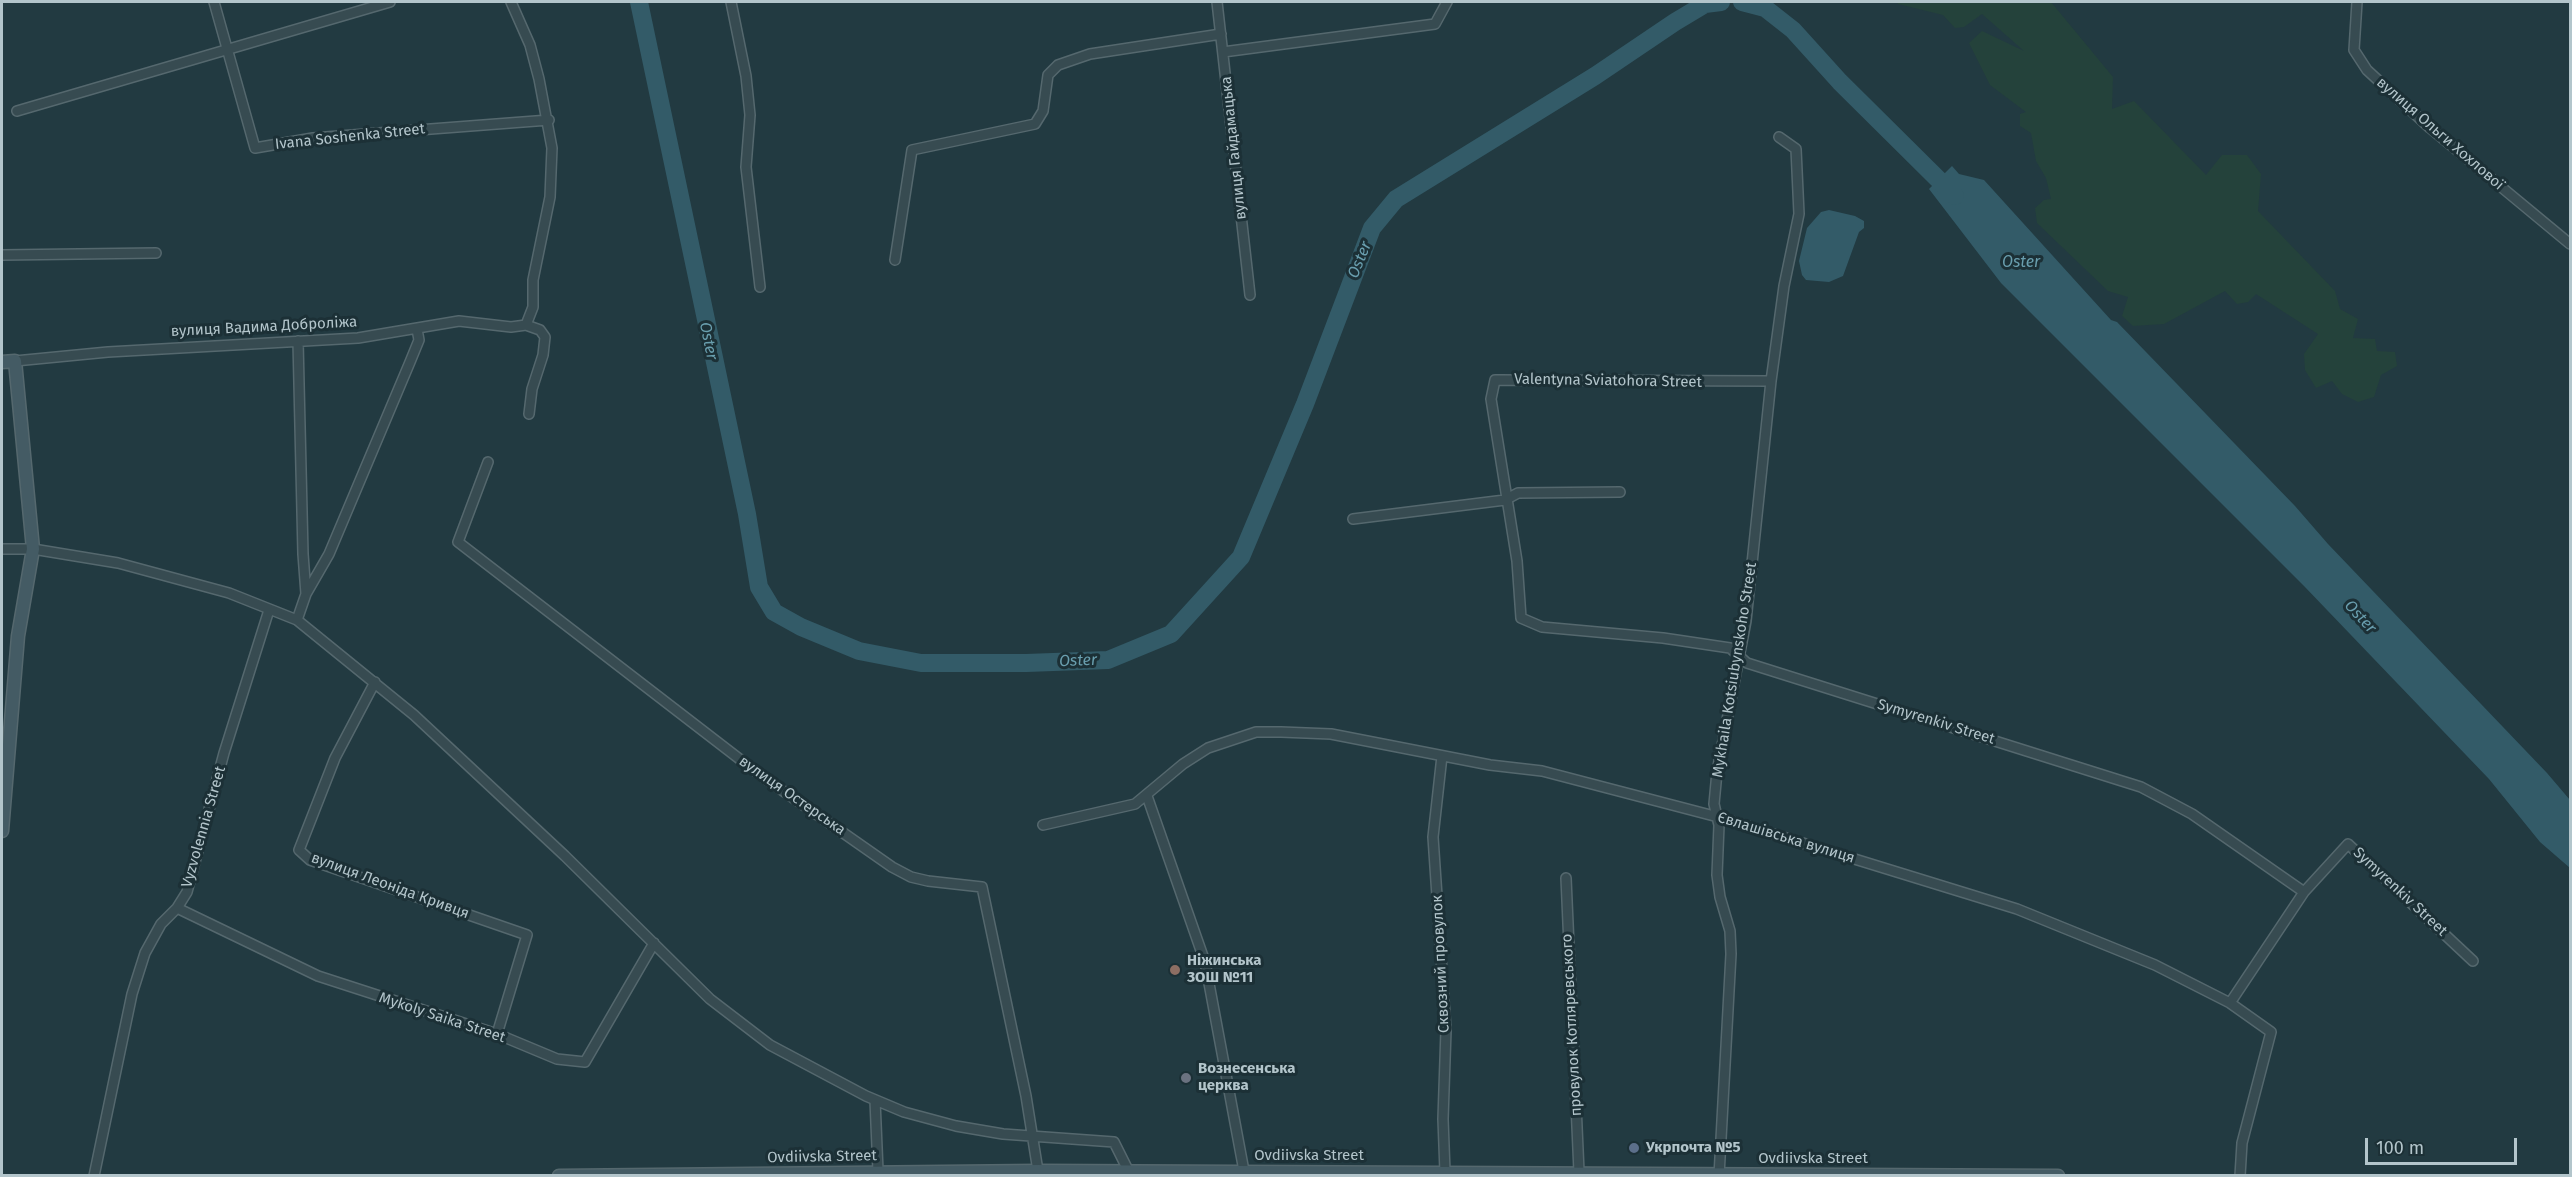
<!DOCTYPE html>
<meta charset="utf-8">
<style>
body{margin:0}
#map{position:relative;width:2572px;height:1177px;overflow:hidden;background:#223a41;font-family:"Fira Sans",sans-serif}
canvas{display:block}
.frame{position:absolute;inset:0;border:3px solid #b3c5cb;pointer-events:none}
.scale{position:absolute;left:2365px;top:1138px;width:152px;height:27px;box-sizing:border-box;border:3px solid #b3c5cb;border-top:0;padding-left:8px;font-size:18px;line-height:21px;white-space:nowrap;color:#b3c5cb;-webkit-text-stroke:4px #1c3036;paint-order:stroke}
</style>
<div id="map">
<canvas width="2572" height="1177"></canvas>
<div class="frame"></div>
<div class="scale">100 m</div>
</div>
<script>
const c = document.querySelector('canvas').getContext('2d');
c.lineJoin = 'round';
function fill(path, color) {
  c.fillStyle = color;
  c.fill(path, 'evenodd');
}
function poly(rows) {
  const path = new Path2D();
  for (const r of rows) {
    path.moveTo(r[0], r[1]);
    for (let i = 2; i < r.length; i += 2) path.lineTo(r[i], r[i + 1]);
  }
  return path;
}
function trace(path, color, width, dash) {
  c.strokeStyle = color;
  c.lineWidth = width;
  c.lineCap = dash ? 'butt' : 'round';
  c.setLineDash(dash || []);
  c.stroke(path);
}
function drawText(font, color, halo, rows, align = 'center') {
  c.font = font + ' "Fira Sans",sans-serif';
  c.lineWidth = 6;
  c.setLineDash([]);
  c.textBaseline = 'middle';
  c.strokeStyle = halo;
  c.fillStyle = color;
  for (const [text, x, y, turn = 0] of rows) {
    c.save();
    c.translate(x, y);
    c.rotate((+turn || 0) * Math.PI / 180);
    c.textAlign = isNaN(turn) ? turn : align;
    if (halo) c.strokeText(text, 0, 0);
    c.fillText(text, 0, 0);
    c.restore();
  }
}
fill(poly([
 [1897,2,2051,2,2113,77,2112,109,2134,101,2206,175,2222,155,2247,155,2261,174,2258,211,2335,291,2340,309,2358,319,2353,338,2375,339,2377,351,2395,352,2397,366,2381,375,2374,397,2358,402,2342,394,2332,381,2316,388,2305,370,2304,354,2318,334,2256,294,2248,302,2237,304,2225,291,2164,324,2133,326,2122,316,2128,297,2108,291,2037,223,2035,208,2044,200,2051,199,2046,178,2036,161,2031,133,2020,126,2020,114,2026,112,1990,85,1969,43,1982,31,2024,51,1982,14,1964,27,1955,28,1943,15,1898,4]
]), '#24423b');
fill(poly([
 [1952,166,1959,174,1984,180,2111,320,2117,322,2295,506,2328,544,2547,773,2570,800,2570,868,2540,842,2489,779,2304,586,2001,283,1929,189],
 [1829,210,1855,216,1864,221,1864,228,1859,232,1843,276,1829,282,1806,280,1802,275,1799,261,1807,228,1821,212]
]), '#335b68');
trace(poly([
 [639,2,747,514,759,587,774,612,801,627,859,651,921,663,1026,663,1108,660,1171,634,1241,557,1305,404,1372,228,1396,199,1595,76,1675,22,1705,4,1721,2],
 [1742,2,1765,8,1793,30,1840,82,1955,196]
]), '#335b68', 18);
const street = poly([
 [214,2,255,148,313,138,549,120],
 [511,2,530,45,539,79,552,148,550,197,533,280,533,307,526,325],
 [731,2,746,76,750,115,746,167,760,287],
 [1217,2,1250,295],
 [2357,2,2354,50,2367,70,2430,128,2570,244],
 [1223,52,1435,24,1447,2],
 [17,111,390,2],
 [2,255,156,253],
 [895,260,912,150,1035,124,1043,111,1048,75,1058,65,1090,54,1221,34],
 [15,361,108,352,358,338,459,321,511,327,526,325,540,330,545,337,543,355,532,389,529,414],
 [1771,381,1495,380,1491,399,1517,561,1521,618,1542,627,1663,638,1730,648,1747,663,2141,787,2192,814,2304,892],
 [488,462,458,542,759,774,892,867,911,877,928,881,982,887,1026,1096,1038,1171],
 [1353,519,1505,500,1518,493,1620,492],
 [2,549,33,549,118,563,229,593,297,620,414,715,565,856,710,999,770,1045,866,1096,904,1112,956,1126,1003,1134,1114,1142,1129,1172],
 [306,594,329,554,410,362,419,340,417,329],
 [297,620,306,594,303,554,298,341],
 [375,682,335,758,299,850,310,860,527,935,497,1034],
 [1442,756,1433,837,1446,1030,1443,1119,1445,1172],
 [1147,796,1205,962,1244,1171],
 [1043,825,1135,804,1183,764,1208,748,1256,732,1281,732,1331,734,1490,765,1542,771,1718,817,2017,909,2155,965,2230,1003,2271,1032,2242,1143,2240,1176],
 [1566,878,1579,1172],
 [177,908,318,976,497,1034,557,1059,585,1062,654,943],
 [2230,1003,2304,892,2348,844,2473,961],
 [875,1100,878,1171],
 [94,1176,132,994,145,953,161,924,177,908,187,892,224,753,269,610],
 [1719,1176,1731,954,1730,931,1720,897,1717,875,1719,825,1714,804,1717,772,1746,621,1771,381,1784,286,1799,214,1796,149,1779,137]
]);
const secondary = poly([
 [2,362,15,361,33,549,18,636,2,831],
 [559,1176,1038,1171,2058,1176]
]);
trace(street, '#55686e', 12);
trace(secondary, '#55686e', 15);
trace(street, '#374b51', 9);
trace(secondary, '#445b64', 12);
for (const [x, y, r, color] of [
 [1175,970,6,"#8d6e63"],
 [1186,1078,6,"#6b7280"],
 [1634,1148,6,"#5c6f8a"]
]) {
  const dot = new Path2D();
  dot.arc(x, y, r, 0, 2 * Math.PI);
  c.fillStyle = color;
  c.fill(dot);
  trace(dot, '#1c3036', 2);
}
drawText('15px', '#b3c5cb', '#1c3036', [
 ["вулиця Ольги Хохлової",2440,134,41],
 ["Ivana Soshenka Street",350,137,-6],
 ["вулиця Гайдамацька",1234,148,-96],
 ["вулиця Вадима Доброліжа",264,327,-3],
 ["Valentyna Sviatohora Street",1608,381,1],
 ["Mykhaila Kotsiubynskoho Street",1735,670,-81],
 ["Symyrenkiv Street",1936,722,17],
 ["вулиця Остерська",792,796,35],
 ["Vyzvolennia Street",204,827,-74],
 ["Євлашівська вулиця",1786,838,17],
 ["вулиця Леоніда Кривця",390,886,20],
 ["Symyrenkiv Street",2400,892,43],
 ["Сквозний провулок",1441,964,-93],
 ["Mykoly Saika Street",442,1018,18],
 ["провулок Котляревського",1572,1025,-93],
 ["Ovdiivska Street",1309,1156],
 ["Ovdiivska Street",822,1157,-1],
 ["Ovdiivska Street",1813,1159]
]);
drawText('bold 15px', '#b3c5cb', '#1c3036', [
 ["Ніжинська",1187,961],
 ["ЗОШ №11",1187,978],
 ["Вознесенська",1198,1069],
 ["церква",1198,1086],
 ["Укрпочта №5",1646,1148]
], 'left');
drawText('italic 16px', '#699eae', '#1c3036', [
 ["Oster",1360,260,-68],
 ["Oster",2021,263],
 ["Oster",708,341,78],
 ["Oster",2360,617,47],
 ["Oster",1078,661,-2]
]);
</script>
